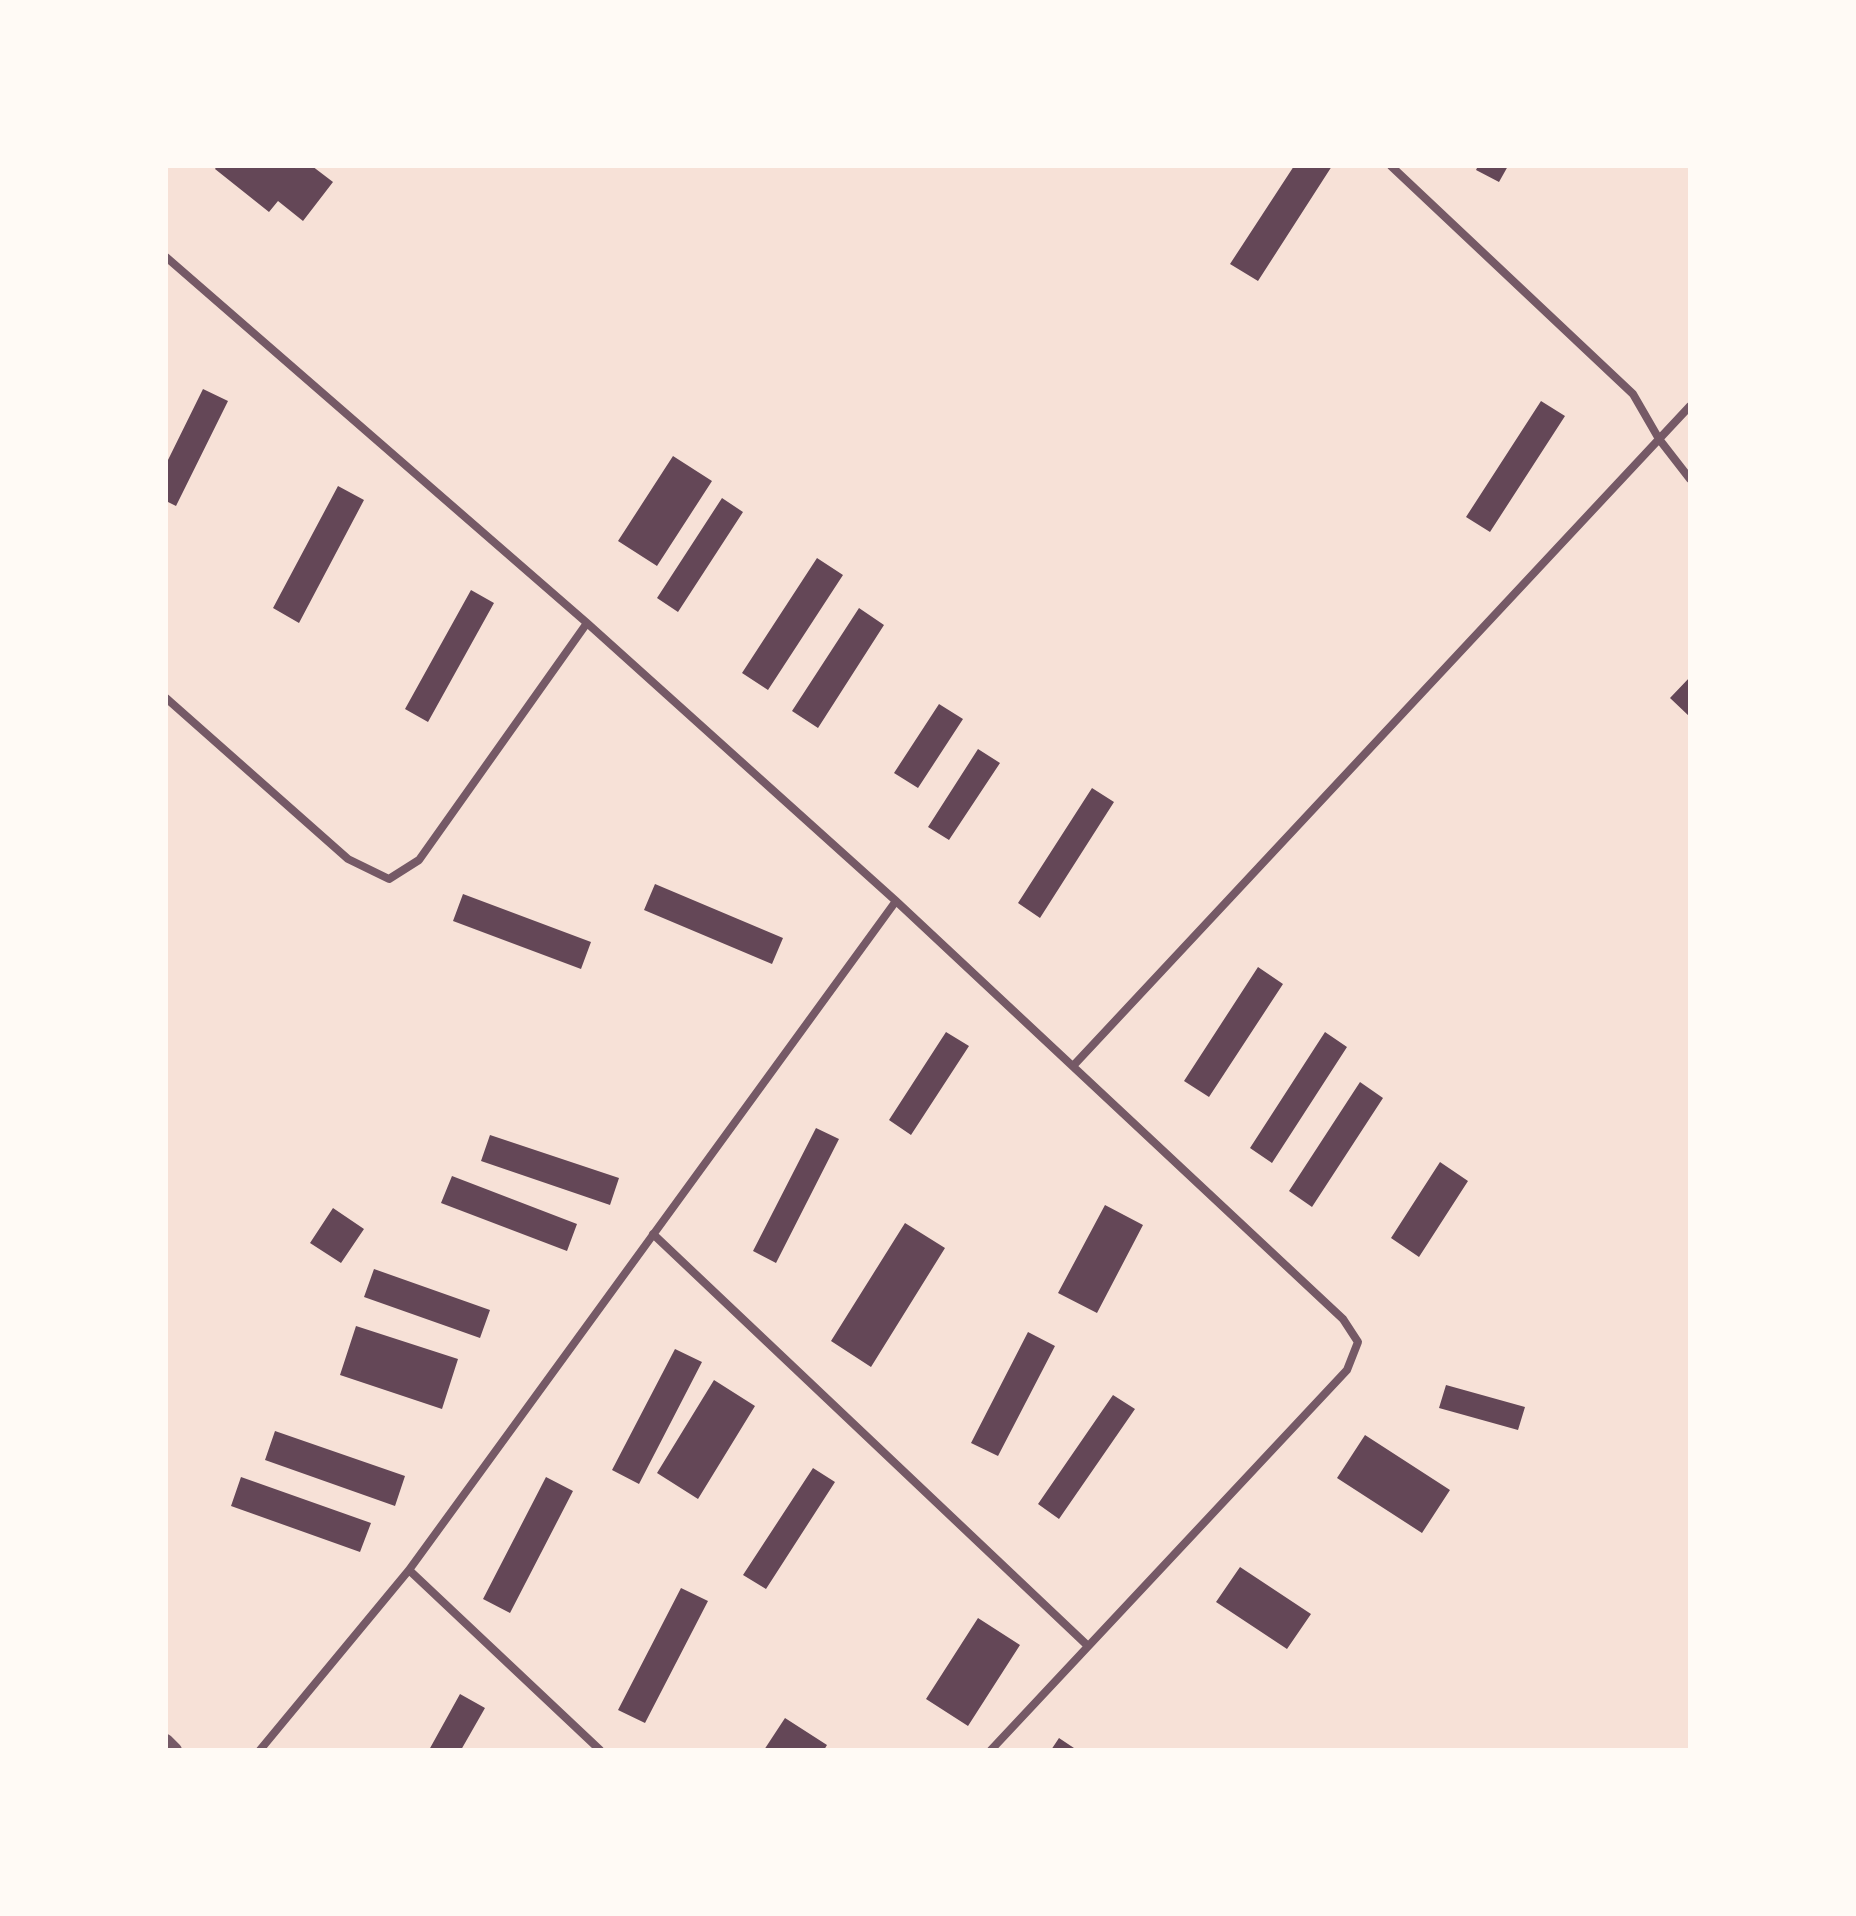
<!DOCTYPE html>
<style>
body{margin:0}
#map{position:relative;width:1856px;height:1916px;overflow:hidden;background:#f7e1d7;font-family:Overpass,sans-serif}
canvas{display:block}
.frame{position:absolute;inset:0;border:168px solid #fffaf5;pointer-events:none}
</style>
<div id="map">
<canvas width="1856" height="1916"></canvas>
<div class="frame"></div>
</div>
<script>
const c = document.querySelector('canvas').getContext('2d');
c.lineJoin = 'round';
function fill(path, color) {
  c.fillStyle = color;
  c.fill(path, 'evenodd');
}
function poly(rows) {
  const path = new Path2D();
  for (const r of rows) {
    path.moveTo(r[0], r[1]);
    for (let i = 2; i < r.length; i += 2) path.lineTo(r[i], r[i + 1]);
  }
  return path;
}
function trace(path, color, width, dash) {
  c.strokeStyle = color;
  c.lineWidth = width;
  c.lineCap = dash ? 'butt' : 'round';
  c.setLineDash(dash || []);
  c.stroke(path);
}
fill(poly([
 [217,166,312,166,333,182,303,221,278,201,269,212,215,169],
 [1294,166,1332,166,1258,281,1230,264],
 [1478,166,1508,166,1499,182,1476,170],
 [203,389,228,401,176,506,166,501,166,464],
 [1541,401,1565,416,1490,532,1466,517],
 [673,456,712,481,657,566,618,541],
 [338,486,364,500,299,623,273,608],
 [722,498,743,512,678,612,657,598],
 [817,558,843,575,768,690,742,673],
 [471,590,494,603,428,722,405,709],
 [859,608,884,625,818,728,792,711],
 [1690,677,1690,717,1670,698],
 [939,704,963,719,918,788,894,773],
 [978,749,1000,763,949,840,928,827],
 [1092,788,1114,802,1040,918,1018,903],
 [655,884,783,938,772,964,644,910],
 [463,894,591,942,581,969,453,921],
 [1258,967,1283,984,1209,1097,1184,1081],
 [946,1032,969,1046,911,1135,889,1120],
 [1325,1032,1347,1047,1272,1163,1250,1148],
 [1360,1082,1383,1098,1312,1207,1289,1191],
 [816,1128,839,1139,776,1263,753,1251],
 [490,1135,619,1178,610,1205,481,1161],
 [1440,1162,1468,1181,1419,1257,1391,1238],
 [452,1176,577,1224,567,1251,441,1203],
 [1105,1205,1143,1225,1097,1313,1058,1293],
 [333,1208,364,1229,341,1263,310,1243],
 [905,1223,945,1248,871,1367,831,1341],
 [374,1269,490,1310,480,1338,364,1297],
 [356,1326,458,1359,442,1409,340,1375],
 [1028,1332,1055,1346,998,1456,971,1443],
 [675,1349,702,1362,639,1484,612,1470],
 [714,1380,755,1406,698,1499,657,1473],
 [1446,1385,1525,1407,1518,1430,1439,1408],
 [1113,1395,1135,1409,1059,1519,1038,1504],
 [275,1431,405,1476,395,1506,265,1460],
 [1365,1435,1450,1490,1422,1533,1337,1478],
 [813,1468,835,1482,766,1589,743,1575],
 [241,1477,371,1523,360,1552,231,1506],
 [546,1477,573,1491,510,1613,483,1599],
 [1240,1567,1311,1614,1287,1649,1216,1602],
 [681,1588,708,1601,645,1723,618,1710],
 [978,1618,1020,1645,968,1726,926,1699],
 [460,1694,485,1708,461,1750,429,1750],
 [785,1718,827,1745,824,1750,764,1750],
 [1059,1738,1077,1750,1051,1750]
]), '#644757');
trace(poly([
 [1391,166,1633,394,1659,439,1690,479],
 [166,257,587,623,896,901,1343,1319,1358,1342,1347,1370,991,1750],
 [166,698,348,859,389,879,419,860,587,623],
 [1073,1066,1690,406],
 [653,1234,1088,1646],
 [409,1570,600,1750],
 [260,1750,409,1570,896,901]
]), '#755966', 8);
trace(poly([
 [166,1741,175,1750]
]), '#755966', 14);
</script>
